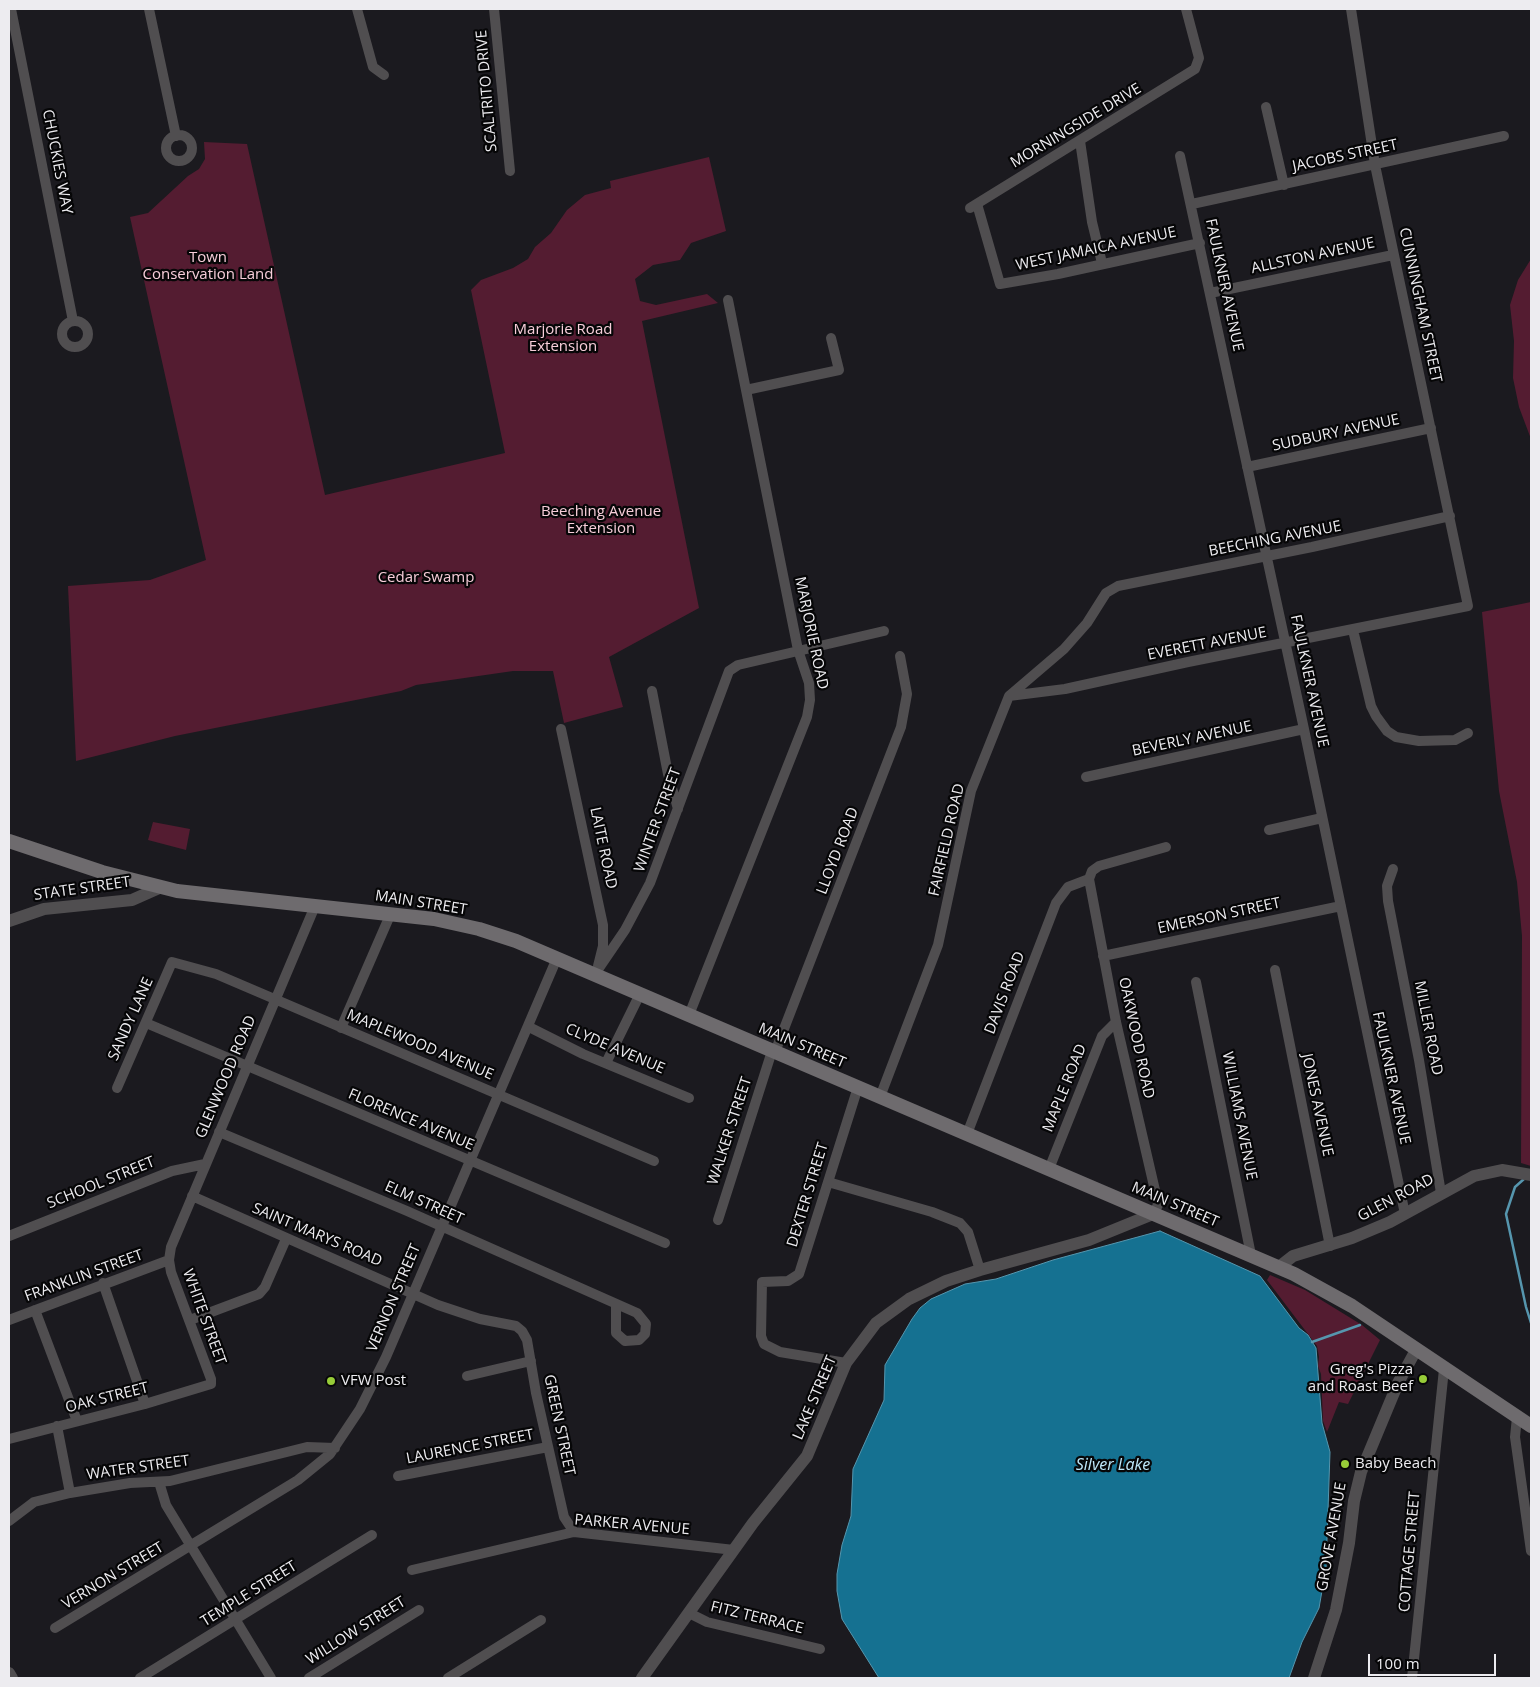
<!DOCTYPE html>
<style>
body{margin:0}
#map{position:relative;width:1540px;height:1687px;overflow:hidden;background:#1b1a1f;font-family:"Open Sans",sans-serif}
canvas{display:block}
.frame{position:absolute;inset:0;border:10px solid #edecf0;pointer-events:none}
.scale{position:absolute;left:1368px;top:1654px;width:128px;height:22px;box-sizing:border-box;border:2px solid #edecf0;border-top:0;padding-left:6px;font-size:15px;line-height:18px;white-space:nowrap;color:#edecf0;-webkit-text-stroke:4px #060607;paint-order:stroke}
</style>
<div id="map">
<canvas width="1540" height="1687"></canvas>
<div class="frame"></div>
<div class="scale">100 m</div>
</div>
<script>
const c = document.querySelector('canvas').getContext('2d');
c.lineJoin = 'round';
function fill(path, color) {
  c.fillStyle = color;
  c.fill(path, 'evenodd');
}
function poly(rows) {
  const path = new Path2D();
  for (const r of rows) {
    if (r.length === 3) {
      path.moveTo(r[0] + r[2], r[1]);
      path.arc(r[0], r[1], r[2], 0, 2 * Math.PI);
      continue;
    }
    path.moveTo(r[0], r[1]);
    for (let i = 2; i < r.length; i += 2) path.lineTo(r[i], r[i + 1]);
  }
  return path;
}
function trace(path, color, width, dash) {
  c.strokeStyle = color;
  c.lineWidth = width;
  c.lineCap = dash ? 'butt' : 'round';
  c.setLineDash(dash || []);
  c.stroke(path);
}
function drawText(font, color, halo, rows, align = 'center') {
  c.font = font + ' "Open Sans",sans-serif';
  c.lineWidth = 4.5;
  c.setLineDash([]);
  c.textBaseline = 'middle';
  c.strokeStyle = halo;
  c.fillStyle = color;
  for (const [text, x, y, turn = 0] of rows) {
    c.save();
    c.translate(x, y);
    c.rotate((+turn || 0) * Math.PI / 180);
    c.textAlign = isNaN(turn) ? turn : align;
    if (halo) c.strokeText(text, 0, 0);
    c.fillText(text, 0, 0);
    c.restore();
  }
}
fill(poly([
 [204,142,247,144,325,495,505,453,471,290,481,280,513,268,528,259,535,247,551,233,567,210,585,195,611,188,610,181,709,157,726,231,691,243,680,260,653,265,635,279,640,301,656,305,707,294,718,303,642,321,699,608,609,657,623,707,564,723,553,671,513,671,416,685,401,691,175,736,76,761,68,586,150,580,206,560,130,217,148,213,188,176,199,169,205,159],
 [1531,259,1531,439,1519,407,1513,378,1514,341,1510,305,1518,280],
 [1531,602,1531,1166,1521,1163,1522,936,1517,882,1499,791,1482,612],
 [153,822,190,829,186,850,148,840],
 [1270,1275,1305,1290,1362,1325,1380,1340,1348,1404,1339,1402,1327,1432,1323,1421,1321,1374,1318,1366,1319,1357,1317,1346,1267,1280]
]), '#541c31');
const water = poly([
 [1160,1231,1260,1276,1299,1328,1308,1335,1316,1348,1322,1423,1330,1452,1326,1568,1319,1608,1302,1642,1289,1678,879,1678,842,1619,837,1591,837,1574,842,1545,851,1516,853,1469,884,1400,885,1365,912,1319,920,1308,931,1299,965,1284,996,1279,1053,1260,1160,1231]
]);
fill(water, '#157191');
trace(water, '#5696ae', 1);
trace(poly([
 [1524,1179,1515,1187,1506,1214,1526,1307,1531,1323],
 [1312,1342,1360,1325]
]), '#5696ae', 2.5);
trace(poly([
 [11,9,73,321],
 [149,9,176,136],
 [357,9,373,67,384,75],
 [494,9,510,171],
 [1266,107,1284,185],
 [179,148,13],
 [1080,141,1092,222,1102,263],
 [1180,156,1304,729,1405,1214],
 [977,204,1000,284,1058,274,1200,243],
 [1192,204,1504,136],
 [970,208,1195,69,1199,58,1186,9],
 [1210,293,1393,255],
 [75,334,13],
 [746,390,839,370,831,338],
 [1247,467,1431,428],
 [1353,630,1371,706,1376,716,1387,731,1396,737,1419,741,1455,740,1468,733],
 [652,691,668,774,678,809],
 [1009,696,1065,689,1188,662,1468,606,1375,165,1351,9],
 [561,729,603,925,603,946,598,966],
 [1086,777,1304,729],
 [1269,830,1322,818],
 [1393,869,1387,886,1388,901,1419,1060,1441,1193],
 [1103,956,1341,906],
 [1275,970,1330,1246],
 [595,974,625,930,650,883,729,671,738,665,884,631],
 [1196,982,1251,1255],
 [689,1015,807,717,810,700,809,683,798,650,728,300],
 [146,1023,665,1243],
 [529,1027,583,1054,689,1098],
 [341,1028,391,913],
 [775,1052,901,727,907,694,900,656],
 [606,1063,640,994],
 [117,1088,172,962,216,974,654,1161],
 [880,1097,938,945,971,791,1009,696,1064,649,1087,623,1106,593,1118,586,1312,547,1450,516],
 [219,1132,407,1211,637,1313,646,1324,645,1334,639,1340,625,1341,616,1333,616,1304],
 [967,1134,1056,903,1068,887,1089,879],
 [1049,1169,1102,1036,1116,1022],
 [828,1182,932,1212,960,1223,968,1232,980,1270],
 [192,1196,438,1305,480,1319,516,1326,522,1331,527,1340,536,1393,564,1517,574,1532],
 [1153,1214,1158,1205,1157,1199,1116,1022,1089,879,1092,871,1099,866,1166,847],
 [718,1220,772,1051],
 [9,1236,172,1171,205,1164],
 [103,1283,145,1404],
 [35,1310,77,1421],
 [9,1320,169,1260],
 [190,1320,259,1294,265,1287,286,1239],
 [846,1363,780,1352,764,1344,761,1336,762,1282,788,1281,799,1274,858,1087],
 [467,1376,531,1361],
 [1517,1417,1515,1437,1531,1551],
 [57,1426,70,1493],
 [9,1439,145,1404,211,1384,211,1379,171,1272,169,1260,171,1247,315,906],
 [398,1476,548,1447],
 [159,1482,166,1505,271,1678],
 [9,1521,34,1502,70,1493,130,1483,170,1481,307,1447,335,1448],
 [412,1570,574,1532,734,1550],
 [689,1613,707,1622,820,1649],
 [55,1628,298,1480,330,1454,360,1409,386,1357,557,958],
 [140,1678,372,1535],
 [309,1678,419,1610],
 [448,1678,541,1620],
 [1412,1678,1444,1369]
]), '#504e50', 10);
trace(poly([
 [9,921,44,909,132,900,159,888],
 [1279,1267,1293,1256,1352,1238,1390,1222,1474,1176,1502,1170,1531,1175],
 [9,1673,12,1678],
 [642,1678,753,1523,807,1456,846,1363,876,1323,909,1299,946,1281,980,1270,1089,1240,1153,1214],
 [1314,1678,1336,1610,1349,1543,1354,1501,1361,1472,1398,1383,1416,1350]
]), '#504e50', 12);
trace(poly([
 [9,841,102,872,177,891,434,919,479,929,516,941,1294,1274,1352,1306,1531,1426]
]), '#6e6b6e', 14);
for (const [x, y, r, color] of [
 [1423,1379,5,"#97cc38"],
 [331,1381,5,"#97cc38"],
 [1345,1464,5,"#97cc38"]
]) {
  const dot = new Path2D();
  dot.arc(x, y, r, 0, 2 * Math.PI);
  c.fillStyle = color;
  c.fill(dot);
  trace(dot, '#060607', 2);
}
drawText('15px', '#edecf0', '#060607', [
 ["SCALTRITO DRIVE",487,91,-95],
 ["MORNINGSIDE DRIVE",1076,126,-31],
 ["JACOBS STREET",1345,156,-12],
 ["CHUCKIES WAY",57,162,79],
 ["WEST JAMAICA AVENUE",1096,249,-12],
 ["ALLSTON AVENUE",1313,256,-12],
 ["FAULKNER AVENUE",1224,285,78],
 ["CUNNINGHAM STREET",1420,305,78],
 ["SUDBURY AVENUE",1336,433,-12],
 ["BEECHING AVENUE",1275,539,-11],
 ["MARJORIE ROAD",811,633,78],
 ["EVERETT AVENUE",1207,644,-11],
 ["FAULKNER AVENUE",1309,681,78],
 ["BEVERLY AVENUE",1192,739,-12],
 ["WINTER STREET",658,820,-70],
 ["FAIRFIELD ROAD",947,840,-77],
 ["LAITE ROAD",603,848,78],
 ["LLOYD ROAD",838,851,-69],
 ["STATE STREET",82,889,-8],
 ["MAIN STREET",421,903,9],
 ["EMERSON STREET",1219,916,-12],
 ["DAVIS ROAD",1005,993,-69],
 ["SANDY LANE",131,1019,-66],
 ["MILLER ROAD",1428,1028,79],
 ["OAKWOOD ROAD",1136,1038,78],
 ["MAPLEWOOD AVENUE",420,1045,23],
 ["MAIN STREET",802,1046,23],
 ["CLYDE AVENUE",615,1049,23],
 ["GLENWOOD ROAD",226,1077,-67],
 ["FAULKNER AVENUE",1391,1078,78],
 ["MAPLE ROAD",1065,1088,-68],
 ["JONES AVENUE",1317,1105,78],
 ["WILLIAMS AVENUE",1239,1116,79],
 ["FLORENCE AVENUE",411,1120,23],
 ["WALKER STREET",730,1131,-72],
 ["SCHOOL STREET",101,1183,-22],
 ["DEXTER STREET",808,1195,-73],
 ["GLEN ROAD",1396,1198,-28],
 ["ELM STREET",424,1203,24],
 ["MAIN STREET",1175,1205,23],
 ["SAINT MARYS ROAD",317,1235,23],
 ["FRANKLIN STREET",84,1276,-20],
 ["VERNON STREET",394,1298,-67],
 ["WHITE STREET",204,1317,70],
 ["OAK STREET",107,1398,-14],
 ["LAKE STREET",815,1398,-67],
 ["GREEN STREET",559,1425,78],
 ["LAURENCE STREET",470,1447,-11],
 ["WATER STREET",138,1468,-8],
 ["PARKER AVENUE",632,1525,5],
 ["GROVE AVENUE",1332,1537,-80],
 ["COTTAGE STREET",1410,1552,-85],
 ["VERNON STREET",113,1576,-31],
 ["TEMPLE STREET",249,1594,-32],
 ["FITZ TERRACE",757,1618,14],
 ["WILLOW STREET",356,1631,-32]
]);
drawText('15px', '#f7cdd9', '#060607', [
 ["Town",208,258],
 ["Conservation Land",208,275],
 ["Marjorie Road",563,330],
 ["Extension",563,347],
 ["Beeching Avenue",601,512],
 ["Extension",601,529],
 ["Cedar Swamp",426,578]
]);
drawText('15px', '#edecf0', '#060607', [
 ["Greg's Pizza",1413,1370,"right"],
 ["and Roast Beef",1413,1387,"right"],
 ["VFW Post",341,1381],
 ["Baby Beach",1355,1464]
], 'left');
drawText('italic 16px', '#bfe8fa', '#060607', [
 ["Silver Lake",1113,1465]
]);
</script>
